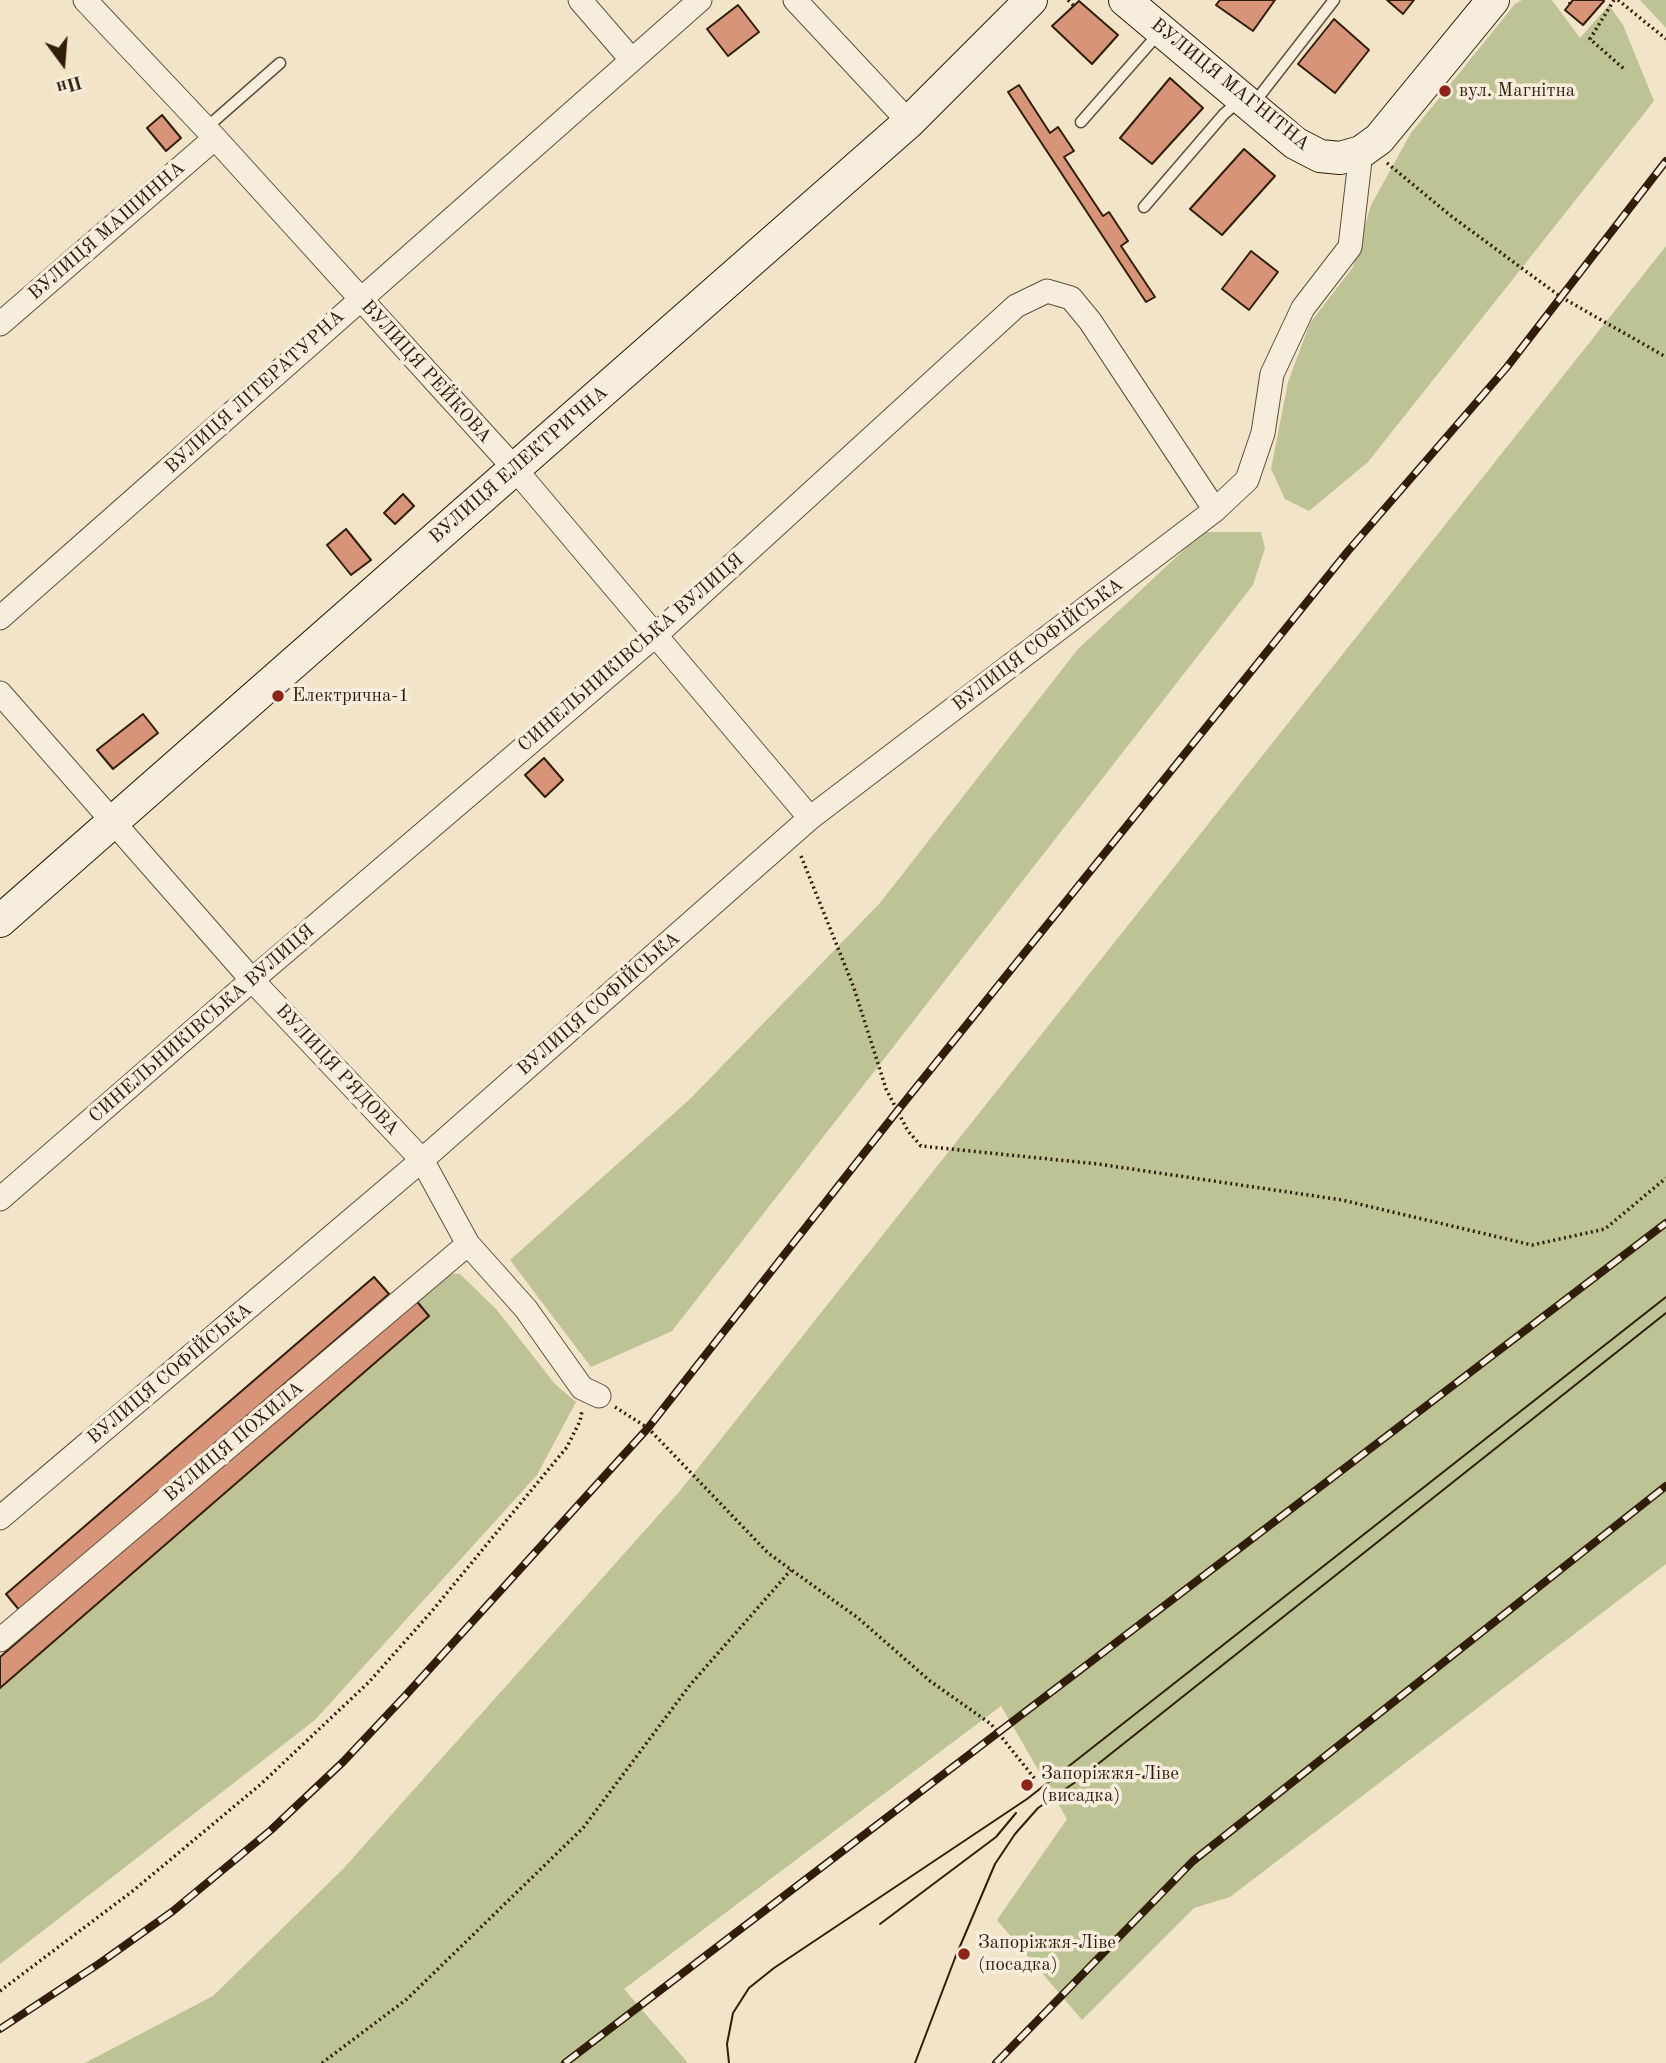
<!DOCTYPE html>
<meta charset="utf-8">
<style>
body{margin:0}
#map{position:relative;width:1666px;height:2063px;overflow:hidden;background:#f2e4c9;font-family:"Old Standard TT",serif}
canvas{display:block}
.north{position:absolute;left:28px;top:28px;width:70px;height:70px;-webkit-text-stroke:5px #f7eddc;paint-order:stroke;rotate:164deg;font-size:19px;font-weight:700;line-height:28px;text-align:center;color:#301e0b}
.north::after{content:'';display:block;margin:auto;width:24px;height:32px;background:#301e0b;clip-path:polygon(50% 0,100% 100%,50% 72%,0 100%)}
</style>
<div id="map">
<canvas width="1666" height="2063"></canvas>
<div class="north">Пн</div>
</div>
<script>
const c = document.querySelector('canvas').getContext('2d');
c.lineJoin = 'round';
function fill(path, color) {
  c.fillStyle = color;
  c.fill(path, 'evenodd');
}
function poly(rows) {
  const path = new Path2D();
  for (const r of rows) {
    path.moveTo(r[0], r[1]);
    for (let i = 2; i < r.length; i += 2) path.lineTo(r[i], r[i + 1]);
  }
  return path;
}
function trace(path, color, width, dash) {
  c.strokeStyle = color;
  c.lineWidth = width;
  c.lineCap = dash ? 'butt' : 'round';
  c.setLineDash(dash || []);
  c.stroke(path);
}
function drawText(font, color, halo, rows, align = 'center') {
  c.font = font + ' "Old Standard TT",serif';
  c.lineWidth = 7;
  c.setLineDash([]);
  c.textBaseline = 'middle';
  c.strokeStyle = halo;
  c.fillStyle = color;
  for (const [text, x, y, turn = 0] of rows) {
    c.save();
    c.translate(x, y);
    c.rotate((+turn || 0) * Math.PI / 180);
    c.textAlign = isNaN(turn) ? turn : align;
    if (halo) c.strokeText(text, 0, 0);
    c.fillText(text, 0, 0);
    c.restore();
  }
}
fill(poly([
 [1522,0,1552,0,1580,38,1609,5,1623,25,1654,101,1368,462,1309,511,1285,499,1271,469,1288,382,1310,323,1353,267,1371,205,1411,133,1515,4],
 [1640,0,1666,0,1666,28],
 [1666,246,1666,1564,1230,1897,1194,1908,1082,2020,997,1920,1067,1819,1001,1706,624,1989,688,2063,85,2063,213,1996,343,1869,679,1492],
 [1203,532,1261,532,1265,548,1253,585,672,1331,591,1367,510,1260,690,1099,880,903,1078,649],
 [441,1273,460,1274,496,1309,555,1384,576,1402,537,1475,315,1720,0,1964,0,1688,429,1316,414,1298]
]), '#bdc394');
const building = poly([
 [1220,0,1275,0,1253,31,1216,5,1220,0],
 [1387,0,1414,0,1403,14,1387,0],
 [1573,0,1603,0,1604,1,1583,25,1565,10,1573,0],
 [1079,1,1118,35,1092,64,1052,26,1079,1],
 [738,5,759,32,728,56,707,29,738,5],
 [1334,19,1369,50,1335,93,1298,64,1334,19],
 [1170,78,1203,108,1152,164,1120,138,1170,78],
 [1019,85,1050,133,1058,127,1074,151,1064,157,1103,216,1109,212,1128,241,1121,246,1155,297,1146,302,1008,92,1019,85],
 [162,115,181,138,166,151,147,128,162,115],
 [1244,149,1275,176,1222,235,1190,209,1244,149],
 [1251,251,1278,272,1249,310,1222,289,1251,251],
 [403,494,414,506,395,524,384,513,403,494],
 [346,529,371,560,351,575,327,545,346,529],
 [143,714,158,733,113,769,97,750,143,714],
 [544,758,563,780,545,797,525,775,544,758],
 [374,1277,389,1294,20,1611,6,1594,374,1277],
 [414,1298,429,1316,0,1688,0,1657,414,1298]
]);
fill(building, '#d79478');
trace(building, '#301e0b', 2);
const lane = poly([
 [1254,103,1334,0],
 [1081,122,1159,33],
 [206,128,280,63],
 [1144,207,1224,114,1239,101]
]);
const street = poly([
 [85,0,215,138,515,469,810,818],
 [580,0,631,59],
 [795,0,909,122],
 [0,324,215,138],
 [0,618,700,0],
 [0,693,252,980,422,1160,468,1244,526,1309,582,1388,599,1396],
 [0,1199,252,980,657,634,1016,306,1047,291,1071,298,1090,321,1215,510],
 [0,1518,422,1160,810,818,1215,510,1247,480,1263,433,1272,374,1303,308,1350,247,1361,152],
 [0,1640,468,1244]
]);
const secondary = poly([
 [1125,0,1295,143,1320,156,1340,158,1361,152,1379,139,1493,0],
 [0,921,909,122,1031,0]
]);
trace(lane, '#60503a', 13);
trace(street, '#60503a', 25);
trace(secondary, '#301e0b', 34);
trace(poly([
 [1068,0,1074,6],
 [1614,0,1590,39,1624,69],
 [1618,0,1666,39],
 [1570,4,1570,0],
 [1387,163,1451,216,1561,297,1666,357],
 [801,856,854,988,886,1089,908,1131,921,1146,1098,1164,1342,1200,1532,1245,1605,1229,1666,1178],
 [615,1407,648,1428,768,1553,858,1618,930,1681,991,1724,1035,1779],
 [0,1991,134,1890,261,1784,369,1682,432,1611,567,1447,580,1421,582,1411],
 [322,2063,407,1999,583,1828,690,1685,791,1570]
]), '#301e0b', 3.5, [2, 3.5]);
trace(lane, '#f7eddc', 10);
trace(street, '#f7eddc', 23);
trace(secondary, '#f7eddc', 32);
trace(poly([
 [880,1924,996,1837,1016,1813],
 [729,2063,727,2044,733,2013,749,1988,774,1968,1027,1799,1666,1297],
 [915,2063,955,1958,995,1864,1015,1834,1038,1808,1074,1783,1666,1313]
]), '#301e0b', 2);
const rail = poly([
 [0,2029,100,1963,173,1911,271,1830,343,1762,405,1696,648,1428,898,1110,1348,551,1507,367,1666,161],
 [565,2063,1666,1223],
 [996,2063,1193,1861,1666,1486]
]);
trace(rail, '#301e0b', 8);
trace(rail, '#f7eddc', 5, [16]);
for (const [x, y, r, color] of [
 [1445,91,7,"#8f2418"],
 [278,696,7,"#8f2418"],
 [1027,1785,7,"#8f2418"],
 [964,1954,7,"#8f2418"]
]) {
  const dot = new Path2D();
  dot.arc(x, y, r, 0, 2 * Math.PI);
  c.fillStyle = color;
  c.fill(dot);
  trace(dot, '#f7eddc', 2.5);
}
drawText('19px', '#301e0b', '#f7eddc', [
 ["ВУЛИЦЯ МАГНІТНА",1230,85,39],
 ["ВУЛИЦЯ МАШИННА",107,231,-41],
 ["ВУЛИЦЯ РЕЙКОВА",426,372,48],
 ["ВУЛИЦЯ ЛІТЕРАТУРНА",255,392,-42],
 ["ВУЛИЦЯ ЕЛЕКТРИЧНА",519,465,-41],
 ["ВУЛИЦЯ СОФІЙСЬКА",1038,645,-37],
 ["СИНЕЛЬНИКІВСЬКА ВУЛИЦЯ",631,653,-41],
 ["ВУЛИЦЯ СОФІЙСЬКА",599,1004,-41],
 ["СИНЕЛЬНИКІВСЬКА ВУЛИЦЯ",202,1024,-41],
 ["ВУЛИЦЯ РЯДОВА",337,1070,47],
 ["ВУЛИЦЯ СОФІЙСЬКА",170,1374,-40],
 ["ВУЛИЦЯ ПОХИЛА",234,1442,-40]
]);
drawText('19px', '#301e0b', '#f7eddc', [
 ["вул. Магнітна",1459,91],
 ["Електрична-1",292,696],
 ["Запоріжжя-Ліве",1041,1774],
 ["(висадка)",1041,1796],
 ["Запоріжжя-Ліве",978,1943],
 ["(посадка)",978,1965]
], 'left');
</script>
